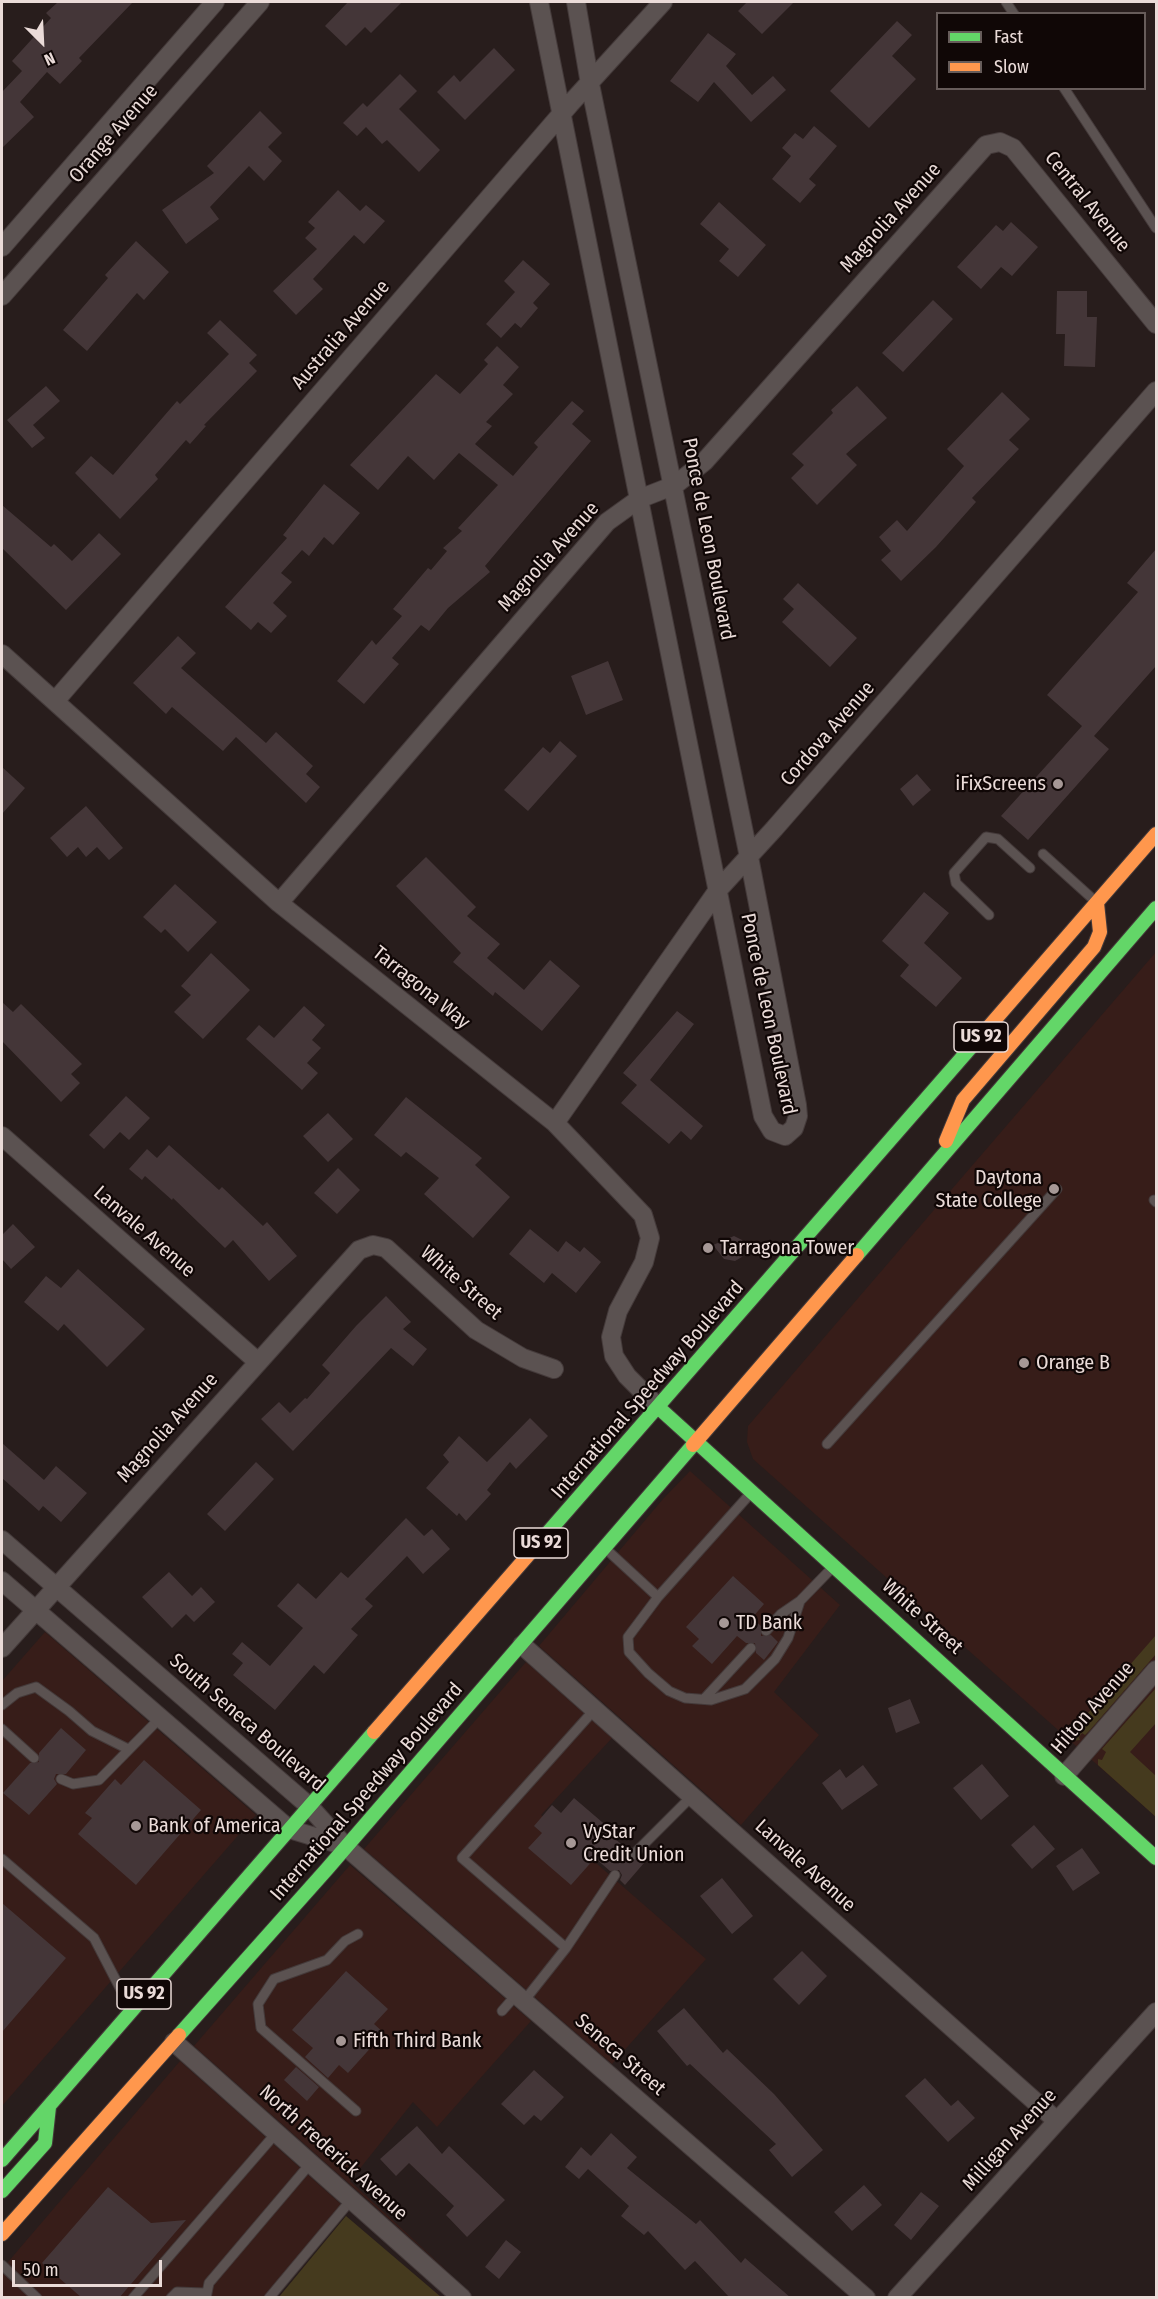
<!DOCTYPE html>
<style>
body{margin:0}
#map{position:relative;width:1158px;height:2299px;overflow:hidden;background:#281d1c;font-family:"Fira Sans Condensed",sans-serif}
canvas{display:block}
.frame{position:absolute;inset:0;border:3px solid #eadbd8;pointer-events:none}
.legend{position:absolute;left:936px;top:12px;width:210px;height:78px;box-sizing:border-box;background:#100706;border:2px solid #675c5a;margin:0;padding:8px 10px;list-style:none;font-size:18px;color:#eadbd8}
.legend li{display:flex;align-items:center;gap:12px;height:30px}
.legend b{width:30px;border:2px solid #675c5a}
.north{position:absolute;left:12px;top:12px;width:60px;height:60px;-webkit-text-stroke:4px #100706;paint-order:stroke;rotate:156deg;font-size:16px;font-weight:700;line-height:24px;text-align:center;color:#eadbd8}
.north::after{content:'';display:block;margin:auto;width:21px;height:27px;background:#eadbd8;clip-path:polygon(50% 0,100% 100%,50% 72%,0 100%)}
.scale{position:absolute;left:12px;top:2260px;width:150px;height:27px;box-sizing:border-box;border:3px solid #eadbd8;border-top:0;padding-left:8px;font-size:18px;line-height:21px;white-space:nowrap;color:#eadbd8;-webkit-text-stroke:4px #100706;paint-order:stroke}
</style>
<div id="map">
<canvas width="1158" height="2299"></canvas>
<div class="frame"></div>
<ul class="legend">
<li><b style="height:8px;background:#63d668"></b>Fast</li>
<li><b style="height:8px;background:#ff974d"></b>Slow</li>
</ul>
<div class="north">N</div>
<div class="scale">50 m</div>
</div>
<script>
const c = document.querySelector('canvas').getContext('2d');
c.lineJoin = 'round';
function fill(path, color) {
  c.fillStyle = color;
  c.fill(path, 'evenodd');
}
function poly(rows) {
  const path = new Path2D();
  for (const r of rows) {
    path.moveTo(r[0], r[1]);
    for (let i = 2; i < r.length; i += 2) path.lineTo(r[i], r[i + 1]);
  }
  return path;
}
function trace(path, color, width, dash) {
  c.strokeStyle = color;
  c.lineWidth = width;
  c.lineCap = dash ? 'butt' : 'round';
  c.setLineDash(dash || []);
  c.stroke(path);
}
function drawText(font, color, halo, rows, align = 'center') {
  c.font = font + ' "Fira Sans Condensed",sans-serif';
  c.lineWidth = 4.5;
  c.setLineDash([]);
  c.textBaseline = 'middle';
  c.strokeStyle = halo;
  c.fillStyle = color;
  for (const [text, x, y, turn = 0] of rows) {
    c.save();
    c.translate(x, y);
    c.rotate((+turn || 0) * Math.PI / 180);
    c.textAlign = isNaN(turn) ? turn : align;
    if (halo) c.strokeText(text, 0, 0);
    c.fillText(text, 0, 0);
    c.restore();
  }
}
fill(poly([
 [1156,952,1156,1817,753,1459,747,1442,748,1426],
 [690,1471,840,1605,774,1692,819,1735,741,1825,539,1646,663,1499],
 [45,1632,256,1815,2,2106,2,1681],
 [526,1662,612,1738,541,1815,706,1959,612,2064,364,1849],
 [350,1865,531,2021,437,2127,413,2102,350,2181,452,2275,194,2046],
 [180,2061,343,2206,266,2297,2,2298,2,2269]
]), '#371d19');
fill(poly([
 [1156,1635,1156,1654,1090,1730,1085,1735,1082,1733,1079,1737,1080,1740,1071,1741,1067,1737],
 [1156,1688,1156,1723,1130,1752,1156,1776,1156,1817,1098,1765,1098,1759,1102,1760,1106,1752,1102,1749],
 [346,2216,441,2297,279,2297]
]), '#453a1e');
fill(poly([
 [58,2,133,2,79,58,82,61,60,84,47,72,20,102,34,117,2,148,2,92,22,71,12,61,51,18,46,13],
 [348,2,402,2,371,33,365,27,346,46,325,26],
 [747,2,794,2,762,34,738,11],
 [897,21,912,35,892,56,916,79,869,128,830,91],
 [708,33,736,54,726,66,752,95,773,76,786,90,751,122,714,82,698,102,670,81],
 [494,48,515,70,465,120,437,92,454,75,460,82],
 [400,74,417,91,399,109,440,150,419,172,387,140,382,144,366,127,357,136,343,123,363,103,367,107],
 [260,111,282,133,268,147,282,161,264,181,249,166,210,207,219,219,186,244,162,210,214,173,207,166],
 [814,126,837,146,809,179,816,185,800,203,772,179,791,156,782,148,795,133,803,139],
 [338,190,360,211,366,205,385,221,364,244,354,235,313,279,323,289,296,315,273,291,317,249,305,238,315,228,308,222],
 [719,202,766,245,738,277,719,261,729,249,700,224],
 [1011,222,1038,247,1012,276,1001,267,981,289,957,267,996,225,1003,231],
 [136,241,169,272,144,300,137,293,87,351,63,330,108,278,105,275],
 [523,260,550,284,533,303,538,308,521,328,515,323,501,338,486,324,515,292,504,281],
 [1057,291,1087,291,1087,317,1097,317,1095,367,1064,366,1065,334,1056,334],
 [933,300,953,319,903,372,882,353],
 [220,320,257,355,249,363,257,371,204,425,206,426,190,444,186,440,155,475,158,479,120,519,75,473,91,456,113,475,177,401,180,404,229,354,207,333],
 [497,346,519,367,503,385,513,394,486,422,492,426,475,444,513,476,538,447,534,443,572,401,584,411,572,424,591,441,485,566,490,572,448,608,429,631,421,625,392,658,399,664,364,704,337,681,372,640,376,645,402,616,393,609,428,568,431,570,447,551,443,548,462,531,458,528,498,485,459,453,434,480,408,456,378,490,350,465,436,374,460,394,488,364,484,360],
 [46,386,60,401,33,425,45,438,32,448,7,420],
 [857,386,887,418,846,454,857,465,817,505,791,478,804,465,792,454,833,413,831,410],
 [1002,392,1030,419,1009,440,1019,449,972,498,976,502,936,547,901,581,881,560,891,551,879,537,897,520,907,531,964,466,947,449],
 [324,484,360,513,333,545,324,537,309,556,302,550,281,573,292,582,273,603,287,616,271,633,258,622,251,630,225,607,287,538,283,535],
 [2,505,51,547,54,544,72,561,99,533,121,554,66,610,2,548],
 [1156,549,1156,666,1094,736,1109,749,1028,840,1001,816,1082,726,1047,695,1138,592,1127,583],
 [798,583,857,638,830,667,782,622,794,609,783,599],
 [178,636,196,653,181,668,266,743,276,732,313,766,306,774,320,787,306,803,236,737,223,751,172,707,166,714,133,683],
 [608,661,623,700,586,715,571,676],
 [560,741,577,756,528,811,504,790,543,747,550,753],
 [2,767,25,788,2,814],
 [917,774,931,790,913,806,900,789],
 [86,806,123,848,109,860,97,847,86,857,78,847,67,857,50,838],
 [426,857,476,907,467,916,500,944,487,958,524,990,550,960,580,986,542,1031,495,992,493,996,453,962,461,953,396,886],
 [175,884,217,922,188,952,165,929,161,933,143,917],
 [924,892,949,913,924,943,962,978,936,1007,900,976,909,965,882,941],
 [211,953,250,990,203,1039,174,1012,191,995,181,986],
 [2,1002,13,1012,21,1004,82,1064,71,1074,80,1083,61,1102,2,1041],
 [304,1006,325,1025,312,1040,321,1048,307,1063,318,1073,302,1090,246,1039,259,1025,274,1038],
 [677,1011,694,1024,650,1080,703,1126,691,1140,681,1131,669,1144,621,1103,637,1085,623,1073],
 [126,1096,150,1118,129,1140,120,1132,104,1149,89,1135],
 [406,1097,482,1158,475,1165,510,1197,473,1238,424,1194,439,1178,406,1152,401,1157,374,1135],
 [328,1113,353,1139,328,1162,303,1136],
 [169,1145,219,1190,222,1187,263,1226,267,1222,297,1256,269,1281,233,1240,225,1248,173,1198,172,1200,145,1176,142,1180,129,1169,147,1149,157,1158],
 [338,1168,360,1190,337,1214,314,1193],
 [13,1224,35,1247,11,1269,2,1259,2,1235],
 [530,1229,558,1252,566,1241,580,1252,584,1247,601,1262,576,1293,552,1273,544,1283,509,1254],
 [734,1236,742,1240,745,1249,742,1257,735,1261,724,1259,713,1245],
 [78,1269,145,1329,107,1367,64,1324,58,1331,24,1302,46,1276,61,1288],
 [386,1296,411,1322,403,1329,427,1349,413,1366,391,1348,293,1451,261,1419,279,1402,290,1413,305,1398,307,1399,330,1373,322,1365,356,1326],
 [530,1418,548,1436,516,1469,510,1462,487,1490,491,1494,466,1521,459,1513,457,1516,426,1488,449,1462,443,1455,459,1436,487,1462],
 [2,1443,44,1480,56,1466,87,1493,61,1522,43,1506,39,1511,2,1478],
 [256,1462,274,1479,225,1531,207,1514],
 [406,1518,424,1536,432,1529,450,1549,423,1574,407,1556,365,1599,373,1606,351,1629,358,1635,324,1674,314,1665,275,1710,233,1675,243,1663,232,1654,242,1642,270,1666,303,1628,277,1606,298,1583,316,1599,341,1572,348,1578],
 [169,1572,192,1596,201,1587,215,1602,194,1622,186,1614,172,1628,142,1597],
 [733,1576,764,1604,752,1618,761,1626,761,1636,771,1635,778,1642,764,1660,756,1653,755,1643,746,1643,737,1636,712,1664,692,1646,699,1639,686,1627],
 [910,1699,920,1723,896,1733,888,1708],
 [61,1728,86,1750,66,1774,56,1774,54,1779,57,1784,29,1815,3,1793,30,1763,39,1762,39,1753],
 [144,1760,201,1810,136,1885,78,1834,92,1818,85,1813,115,1779,121,1785],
 [982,1764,1009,1796,981,1820,953,1788],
 [863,1765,878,1785,842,1810,822,1783,840,1769,846,1778],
 [574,1798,616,1834,613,1837,628,1850,629,1860,638,1859,644,1863,625,1885,620,1880,622,1875,619,1870,610,1871,595,1858,571,1885,528,1848,542,1833,534,1826,552,1805,561,1813],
 [1034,1825,1055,1849,1032,1869,1011,1845],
 [1082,1848,1100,1873,1073,1891,1056,1866],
 [722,1878,753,1916,732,1934,700,1896],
 [2,1903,66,1958,2,2032],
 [802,1951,827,1976,799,2005,773,1979],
 [346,1971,388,2009,374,2024,384,2033,348,2073,339,2065,328,2078,305,2057,313,2048,292,2030],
 [684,2008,723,2053,727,2049,774,2094,823,2150,792,2177,769,2150,776,2144,690,2064,687,2066,657,2031],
 [296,2067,319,2087,307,2101,284,2080],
 [534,2070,564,2097,541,2121,534,2115,524,2125,501,2104],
 [925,2078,951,2106,958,2100,975,2118,948,2142,905,2096],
 [417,2126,442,2154,449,2146,505,2200,467,2237,446,2215,454,2206,409,2163,396,2176,380,2159],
 [611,2133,637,2157,627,2168,696,2224,700,2220,741,2263,745,2258,791,2298,730,2298,695,2261,685,2270,648,2231,644,2235,621,2216,629,2206,588,2169,579,2179,565,2167,581,2147,591,2156],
 [864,2185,882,2205,852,2231,834,2212],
 [108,2187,151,2223,186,2220,119,2298,82,2298,42,2263],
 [921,2192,939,2206,911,2240,894,2225],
 [506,2240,521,2252,499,2279,485,2267]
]), '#443638');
const lane = poly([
 [1006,2,1014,14],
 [1064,88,1156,228],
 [1043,854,1095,901],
 [989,915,956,883,954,873,986,837,998,839,1030,868],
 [1154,1200,1156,1202],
 [827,1444,1057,1189],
 [750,1494,658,1597,628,1637,629,1652,648,1673,669,1691,685,1698,711,1700,745,1689,775,1659,788,1638,800,1601,832,1568],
 [607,1550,658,1597],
 [766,1631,781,1614,800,1601],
 [704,1699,751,1648],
 [2,1705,17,1693,36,1687,69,1711,92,1731,128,1749],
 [2,1729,34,1758],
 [61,1779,73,1784,99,1780,160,1718],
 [633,1855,692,1796],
 [2,1859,94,1938,121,1990,134,2001],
 [566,1948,462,1858,595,1709],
 [524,2001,566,1948,615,1875],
 [502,2011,516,1995],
 [356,2111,261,2028,258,2004,274,1979,327,1960,345,1941,358,1934],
 [2,2265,37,2298],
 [133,2298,277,2132],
 [171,2298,177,2292,205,2293],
 [206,2298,209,2283,310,2164],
 [269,2298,351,2200]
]);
const street = poly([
 [539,2,763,1116,772,1131,785,1136,794,1128,798,1116,797,1105,749,857,590,84,576,2],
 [2,247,215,2],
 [2,296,260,2],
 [2,654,279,903,555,1123,643,1215,650,1238,644,1262,618,1311,611,1337,614,1356,627,1376,659,1408],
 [56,700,570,104,663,2],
 [279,903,607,522,639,499,675,485,704,462,986,145,1000,142,1013,148,1156,324],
 [555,1123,718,890,774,829,1156,391],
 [2,1136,258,1362],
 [2,1540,309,1806,345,1846,866,2298],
 [2,1581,289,1829,345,1846],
 [522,1645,1057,2121],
 [2,1648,359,1250,373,1245,386,1248,476,1330,523,1358,554,1369],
 [1064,1776,1156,1670],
 [174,2042,462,2298],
 [897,2298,1156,2012]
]);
const fast = poly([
 [857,1255,1156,908],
 [659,1408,1156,1858],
 [537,1545,986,1030],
 [179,2035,327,1869,693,1445],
 [2,2160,374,1732],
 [2,2191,45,2143,49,2107]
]);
const slow = poly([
 [986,1030,1156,834],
 [946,1141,963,1100,1094,947,1100,932,1097,903],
 [693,1445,857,1255],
 [374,1732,537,1545],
 [2,2234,179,2035]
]);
trace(lane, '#443a3a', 11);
trace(street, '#443a3a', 20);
trace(fast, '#443a3a', 16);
trace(slow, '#443a3a', 16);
trace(lane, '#5b5251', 9);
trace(street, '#5b5251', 18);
trace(fast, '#63d668', 14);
trace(slow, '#ff974d', 14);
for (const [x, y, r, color] of [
 [1058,784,6,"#a69896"],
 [1054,1189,6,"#a69896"],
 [708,1248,6,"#a69896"],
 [1024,1363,6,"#a69896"],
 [724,1623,6,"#a69896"],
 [136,1826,6,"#a69896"],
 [571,1843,6,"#a69896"],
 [341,2041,6,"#a69896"]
]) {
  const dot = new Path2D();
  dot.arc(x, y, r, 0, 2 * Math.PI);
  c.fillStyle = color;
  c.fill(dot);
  trace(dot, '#100706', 2);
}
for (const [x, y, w] of [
 [981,1037,54],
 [541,1543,54],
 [144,1994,54]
]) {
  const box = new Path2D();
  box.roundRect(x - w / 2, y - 15, w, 30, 4.5);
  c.fillStyle = '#100706';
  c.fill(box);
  trace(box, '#eadbd8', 1.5);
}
drawText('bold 18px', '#eadbd8', null, [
 ["US 92",981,1037],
 ["US 92",541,1543],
 ["US 92",144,1994]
]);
drawText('20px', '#eadbd8', '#100706', [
 ["Orange Avenue",114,134,-49],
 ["Central Avenue",1087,202,51],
 ["Magnolia Avenue",891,218,-48],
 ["Australia Avenue",341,335,-49],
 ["Ponce de Leon Boulevard",708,539,79],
 ["Magnolia Avenue",549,557,-48],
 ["Cordova Avenue",828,734,-49],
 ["Tarragona Way",421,988,39],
 ["Ponce de Leon Boulevard",768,1014,78],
 ["Lanvale Avenue",144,1232,41],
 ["White Street",461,1283,41],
 ["International Speedway Boulevard",648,1390,-49],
 ["Magnolia Avenue",168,1428,-48],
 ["White Street",922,1617,42],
 ["Hilton Avenue",1093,1708,-49],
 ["South Seneca Boulevard",247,1723,41],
 ["International Speedway Boulevard",367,1792,-49],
 ["Lanvale Avenue",805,1866,42],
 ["Seneca Street",620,2055,41],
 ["Milligan Avenue",1010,2140,-48],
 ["North Frederick Avenue",333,2153,42]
]);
drawText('20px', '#eadbd8', '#100706', [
 ["iFixScreens",1046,784,"right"],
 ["Daytona",1042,1178,"right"],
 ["State College",1042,1201,"right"],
 ["Tarragona Tower",720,1248],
 ["Orange B",1036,1363],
 ["TD Bank",736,1623],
 ["Bank of America",148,1826],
 ["VyStar",583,1832],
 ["Credit Union",583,1855],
 ["Fifth Third Bank",353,2041]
], 'left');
</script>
